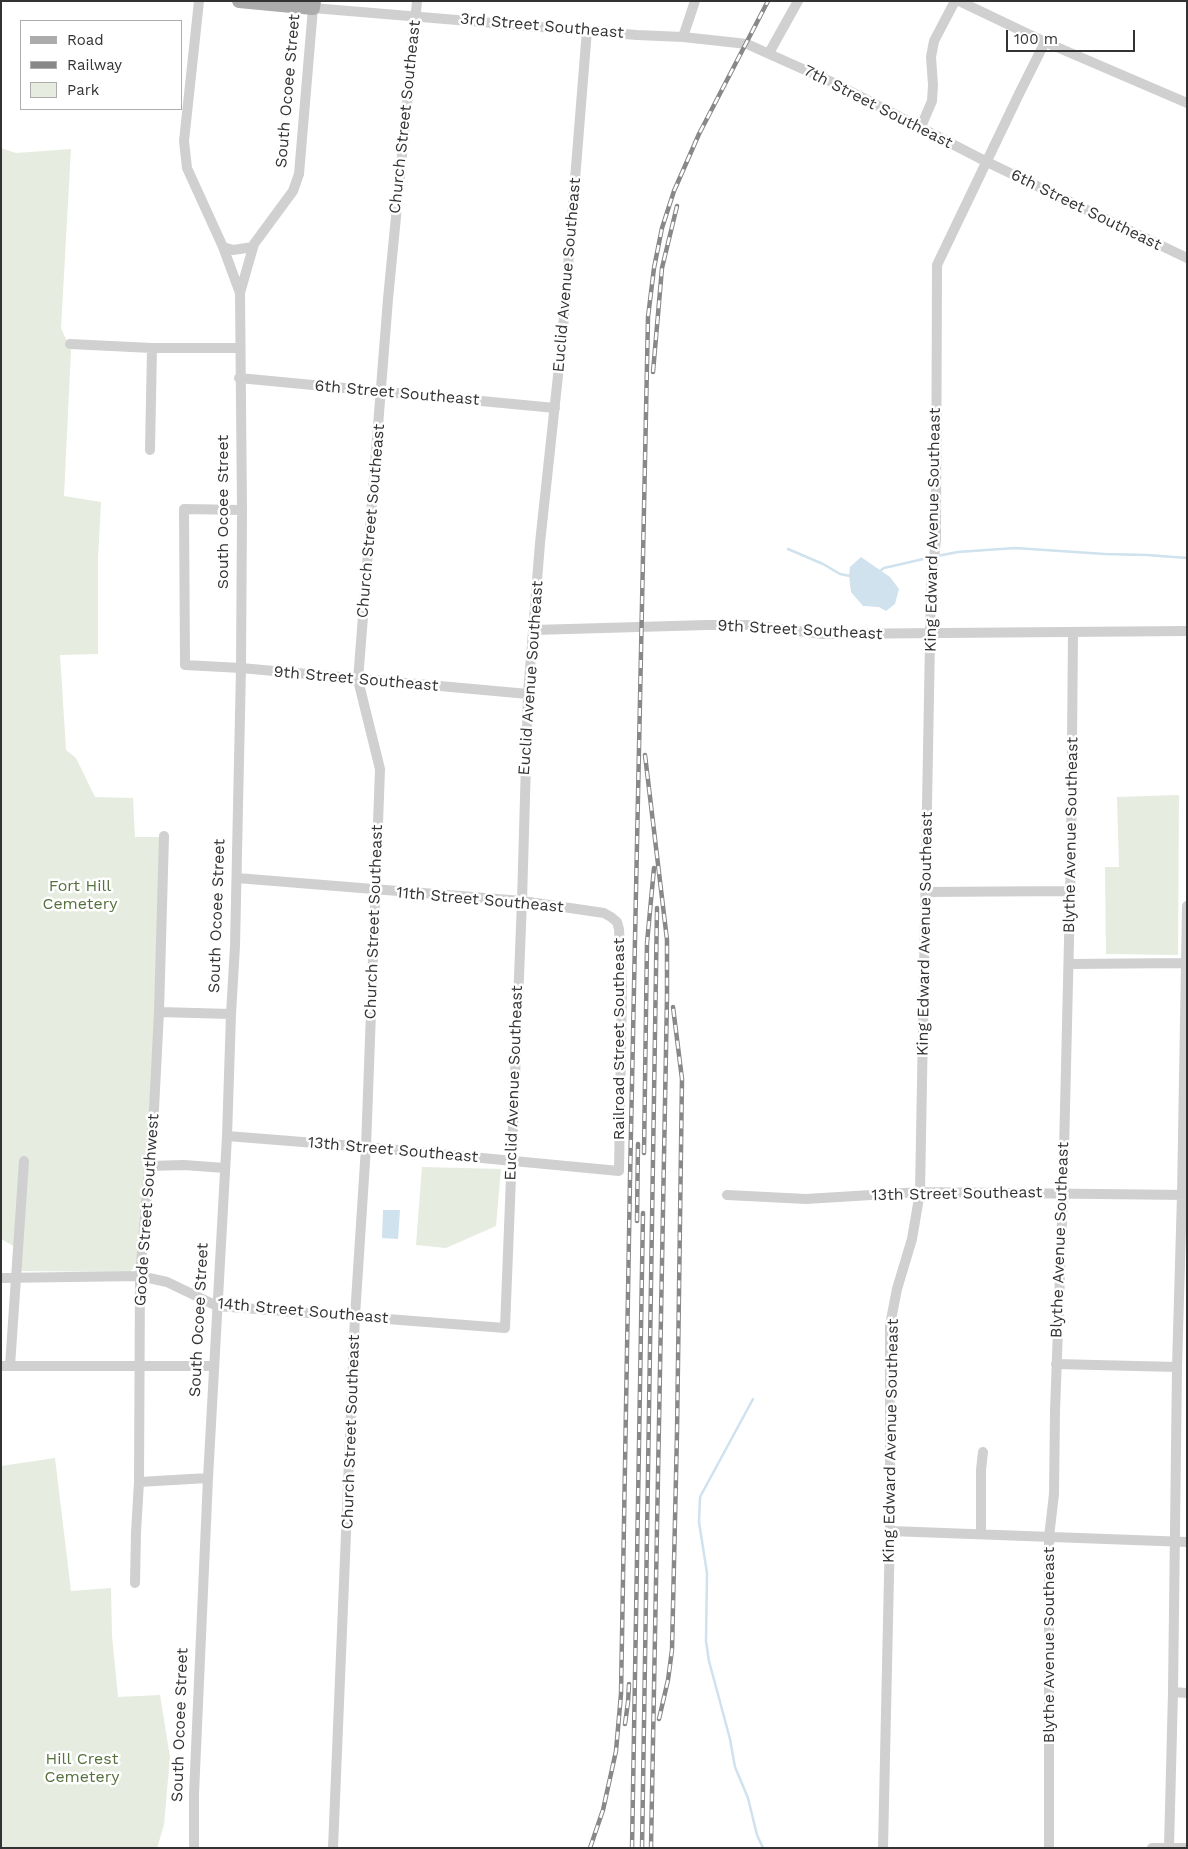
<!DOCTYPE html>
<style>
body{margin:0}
#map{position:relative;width:1188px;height:1849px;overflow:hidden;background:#fff;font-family:"Work Sans",sans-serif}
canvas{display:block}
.frame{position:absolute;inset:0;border:2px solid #333;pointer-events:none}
.legend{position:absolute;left:20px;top:20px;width:162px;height:90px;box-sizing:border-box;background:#fff;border:1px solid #adadad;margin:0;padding:6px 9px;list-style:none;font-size:15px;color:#333}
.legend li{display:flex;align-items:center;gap:10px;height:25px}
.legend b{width:25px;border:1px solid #adadad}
.scale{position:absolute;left:1006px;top:30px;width:129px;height:22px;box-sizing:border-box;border:2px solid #333;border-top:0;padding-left:6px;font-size:15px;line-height:18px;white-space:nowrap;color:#333;-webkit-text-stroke:4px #fff;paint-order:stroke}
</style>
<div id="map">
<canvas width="1188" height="1849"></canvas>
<div class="frame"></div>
<ul class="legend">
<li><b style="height:6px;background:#ababab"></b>Road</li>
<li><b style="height:6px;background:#888"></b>Railway</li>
<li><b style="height:14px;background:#e6ecdf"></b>Park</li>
</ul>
<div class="scale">100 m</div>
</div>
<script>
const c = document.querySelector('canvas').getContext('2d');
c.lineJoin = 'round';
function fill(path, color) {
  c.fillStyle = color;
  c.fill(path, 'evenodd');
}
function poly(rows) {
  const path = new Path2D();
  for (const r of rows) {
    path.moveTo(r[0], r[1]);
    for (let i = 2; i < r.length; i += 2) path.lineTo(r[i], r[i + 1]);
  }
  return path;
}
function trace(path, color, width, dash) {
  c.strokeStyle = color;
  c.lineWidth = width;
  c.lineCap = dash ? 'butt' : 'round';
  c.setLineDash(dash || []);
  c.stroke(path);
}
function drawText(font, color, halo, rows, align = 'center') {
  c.font = font + ' "Work Sans",sans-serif';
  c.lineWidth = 5;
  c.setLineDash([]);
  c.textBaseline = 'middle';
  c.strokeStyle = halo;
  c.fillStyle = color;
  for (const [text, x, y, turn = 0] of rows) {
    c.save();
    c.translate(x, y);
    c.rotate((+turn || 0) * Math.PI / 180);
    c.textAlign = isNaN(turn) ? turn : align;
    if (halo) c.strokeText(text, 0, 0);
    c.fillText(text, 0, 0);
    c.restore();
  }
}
fill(poly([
 [1,148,16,153,71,149,61,328,71,350,64,496,101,502,98,559,98,654,60,655,66,750,76,758,95,797,133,798,135,837,161,837,152,1108,136,1265,130,1272,14,1271,15,1247,1,1239],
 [1179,795,1178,955,1106,954,1105,867,1119,867,1117,797],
 [422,1167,501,1169,496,1226,446,1248,416,1245],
 [55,1458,71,1591,111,1588,112,1636,118,1697,160,1695,170,1757,164,1825,157,1848,1,1848,1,1466]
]), '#e6ecdf');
fill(poly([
 [861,557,890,577,899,589,895,604,886,611,879,607,863,606,851,592,849,576,850,567],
 [383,1210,400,1210,398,1239,382,1238]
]), '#cfe2ee');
trace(poly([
 [788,549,823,564,840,574,850,576],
 [937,556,958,552,1015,548,1105,554,1147,555,1187,558],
 [880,571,884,568,932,557],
 [753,1399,700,1497,699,1522,707,1573,706,1641,709,1661,730,1739,735,1767,748,1798,757,1835,763,1848]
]), '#cfe2ee', 2.5);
trace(poly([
 [199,1,184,141,187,168,223,247,240,293],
 [959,1,1045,42,1187,103],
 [683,37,695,1],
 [769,53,798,1],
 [920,129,932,101,933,85,931,57,934,41,955,1],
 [223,247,233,250,253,247],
 [70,344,152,348,239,348],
 [239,378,555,408],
 [150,450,152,348],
 [242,510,184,509,185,665,241,668,528,694],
 [534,630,707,625,750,625,822,634,1187,631],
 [926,892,1069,891],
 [1069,964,1187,963],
 [159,1012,231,1014],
 [227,1136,366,1147,619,1171,622,985,619,929,617,922,611,917,604,913,522,901,237,878],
 [149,1166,184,1165,225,1168],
 [727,1195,806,1199,920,1192,1187,1195],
 [1,1278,140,1276,167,1282,217,1306,505,1328,522,901,528,694,540,543,563,329,587,30],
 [1056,1364,1177,1367],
 [1,1366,213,1366],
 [10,1366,24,1161],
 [139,1482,208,1478],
 [890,1531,1187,1542],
 [981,1534,981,1470,983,1452],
 [135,1583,136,1532,139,1482,140,1276,154,1109,159,1012,164,836],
 [1173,1692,1187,1693],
 [1169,1847,1173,1692,1177,1367,1182,1195,1187,906],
 [194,1848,194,1794,208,1478,227,1136,231,1014,235,946,241,668,242,510,240,293,254,244,293,191,299,174,313,8,637,35,683,37,747,44,834,83,987,162,1187,258],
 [333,1848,355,1316,366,1147,380,769,358,680,388,299,417,1],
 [883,1848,890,1531,890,1325,897,1289,912,1239,920,1192,931,585,936,540,937,265,1019,94,1045,42],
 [1049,1848,1049,1537,1054,1494,1055,1411,1063,1193,1071,856,1073,632],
 [1152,1848,1187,1848]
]), '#d0d0d0', 10);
trace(poly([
 [239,1,313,8,314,1]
]), '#ababab', 14);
const rail = poly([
 [653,372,662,268,677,206],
 [645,755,667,940,667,997,651,1848],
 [644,1153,647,943,654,868],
 [637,1221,638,1144],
 [659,1719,668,1680,672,1650,677,1433,682,1079,673,1007],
 [625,1724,628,1702,629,1684],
 [590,1848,603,1810,616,1751,621,1694,630,1179,648,317,654,268,662,228,674,191,699,134,768,1],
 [632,1848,643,1213],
 [642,1848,657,908]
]);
trace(rail, '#888', 4.5);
trace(rail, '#fff', 2.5, [8]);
drawText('16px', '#333', '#fff', [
 ["3rd Street Southeast",542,26,5],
 ["South Ocoee Street",288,91,-85],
 ["7th Street Southeast",878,107,27],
 ["Church Street Southeast",405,117,-84],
 ["6th Street Southeast",1086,210,26],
 ["Euclid Avenue Southeast",567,275,-85],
 ["6th Street Southeast",397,393,5],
 ["South Ocoee Street",223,512,-90],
 ["Church Street Southeast",371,521,-85],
 ["King Edward Avenue Southeast",933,530,-89],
 ["9th Street Southeast",800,630,3],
 ["Euclid Avenue Southeast",531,678,-86],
 ["9th Street Southeast",356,679,5],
 ["Blythe Avenue Southeast",1071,835,-89],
 ["11th Street Southeast",480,900,5],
 ["South Ocoee Street",217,916,-88],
 ["Church Street Southeast",374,922,-88],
 ["King Edward Avenue Southeast",925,934,-89],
 ["Railroad Street Southeast",619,1039,-90],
 ["Euclid Avenue Southeast",514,1083,-88],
 ["13th Street Southeast",393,1150,5],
 ["13th Street Southeast",957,1194,-1],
 ["Goode Street Southwest",147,1210,-86],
 ["Blythe Avenue Southeast",1060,1240,-88],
 ["14th Street Southeast",303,1311,5],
 ["South Ocoee Street",199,1320,-87],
 ["Church Street Southeast",351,1432,-88],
 ["King Edward Avenue Southeast",891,1441,-89],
 ["Blythe Avenue Southeast",1049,1645,-90],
 ["South Ocoee Street",180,1725,-88]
]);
drawText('16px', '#56703f', '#fff', [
 ["Fort Hill",80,886],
 ["Cemetery",80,904],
 ["Hill Crest",82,1759],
 ["Cemetery",82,1777]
]);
</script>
